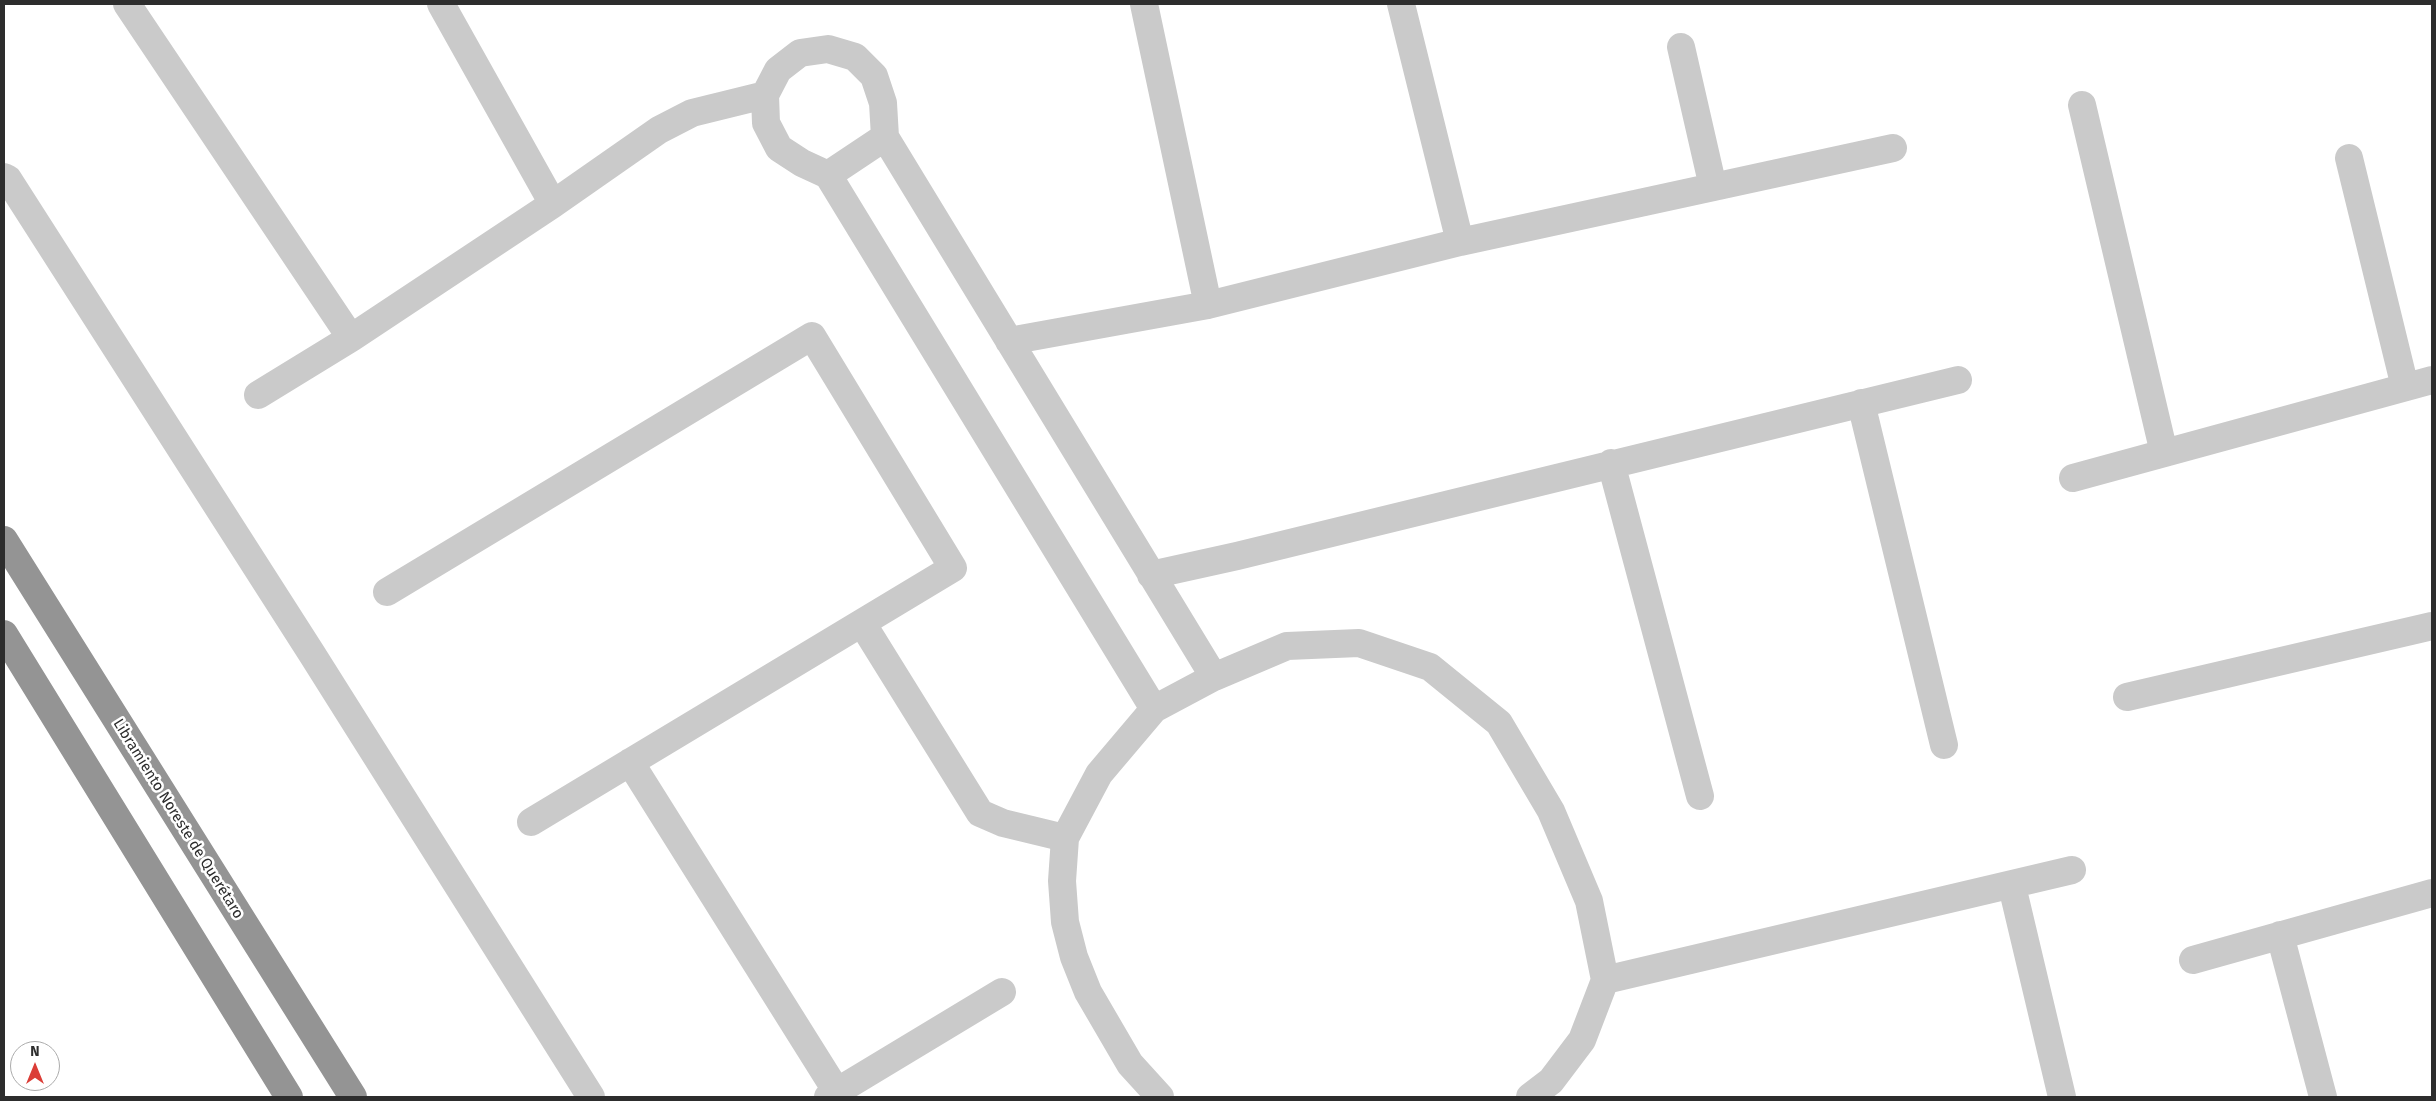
<!DOCTYPE html>
<meta charset="utf-8">
<style>
body{margin:0}
#map{position:relative;width:2436px;height:1101px;overflow:hidden;background:#fff;font-family:"Fira Sans",sans-serif}
canvas{display:block}
.frame{position:absolute;inset:0;border:5px solid #2d2d2d;pointer-events:none}
.north{position:absolute;left:10px;top:1041px;width:50px;height:50px;box-sizing:border-box;background:#fff;border:1px solid #ababab;border-radius:50%;rotate:0deg;font-size:14px;font-weight:700;line-height:20px;text-align:center;color:#2d2d2d}
.north::after{content:'';display:block;margin:auto;width:18px;height:22px;background:#db3d37;clip-path:polygon(50% 0,100% 100%,50% 72%,0 100%)}
</style>
<div id="map">
<canvas width="2436" height="1101"></canvas>
<div class="frame"></div>
<div class="north">N</div>
</div>
<script>
const c = document.querySelector('canvas').getContext('2d');
c.lineJoin = 'round';
function poly(rows) {
  const path = new Path2D();
  for (const r of rows) {
    path.moveTo(r[0], r[1]);
    for (let i = 2; i < r.length; i += 2) path.lineTo(r[i], r[i + 1]);
  }
  return path;
}
function trace(path, color, width, dash) {
  c.strokeStyle = color;
  c.lineWidth = width;
  c.lineCap = dash ? 'butt' : 'round';
  c.setLineDash(dash || []);
  c.stroke(path);
}
function drawText(font, color, halo, rows, align = 'center') {
  c.font = font + ' "Fira Sans",sans-serif';
  c.lineWidth = 5;
  c.setLineDash([]);
  c.textBaseline = 'middle';
  c.strokeStyle = halo;
  c.fillStyle = color;
  for (const [text, x, y, turn = 0] of rows) {
    c.save();
    c.translate(x, y);
    c.rotate((+turn || 0) * Math.PI / 180);
    c.textAlign = isNaN(turn) ? turn : align;
    if (halo) c.strokeText(text, 0, 0);
    c.fillText(text, 0, 0);
    c.restore();
  }
}
trace(poly([
 [127,4,351,338],
 [441,4,553,204],
 [1144,4,1208,305],
 [1401,4,1460,242],
 [1681,47,1713,187],
 [2082,105,2164,453],
 [2349,158,2405,387],
 [828,175,885,137],
 [4,177,8,179,312,654,591,1097],
 [1009,341,1208,305,1460,242,1893,148],
 [258,395,351,338,553,204,659,130,692,113,765,95],
 [1861,403,1944,745],
 [1611,463,1700,796],
 [2073,478,2432,380],
 [1151,575,1237,556,1958,380],
 [387,592,812,336,953,568,531,822],
 [862,623,980,813,1003,823,1065,838],
 [2127,697,2432,626],
 [1154,709,828,175,802,163,779,148,766,123,765,95,778,70,800,53,828,49,855,57,874,76,883,103,885,137,1214,677],
 [630,762,837,1092],
 [2012,886,2062,1097],
 [2280,935,2323,1097],
 [2193,960,2432,893],
 [1605,980,2072,870],
 [828,1097,1002,992],
 [1160,1097,1130,1064,1088,992,1074,957,1065,922,1062,881,1065,838,1099,774,1154,709,1214,677,1287,646,1359,643,1430,667,1499,723,1551,811,1589,901,1605,980,1582,1040,1551,1081,1530,1097]
]), '#cacaca', 28);
trace(poly([
 [4,540,353,1097],
 [4,634,289,1097]
]), '#949494', 28);
drawText('15px', '#2d2d2d', '#fff', [
 ["Libramiento Noreste de Querétaro",178,819,58]
]);
</script>
